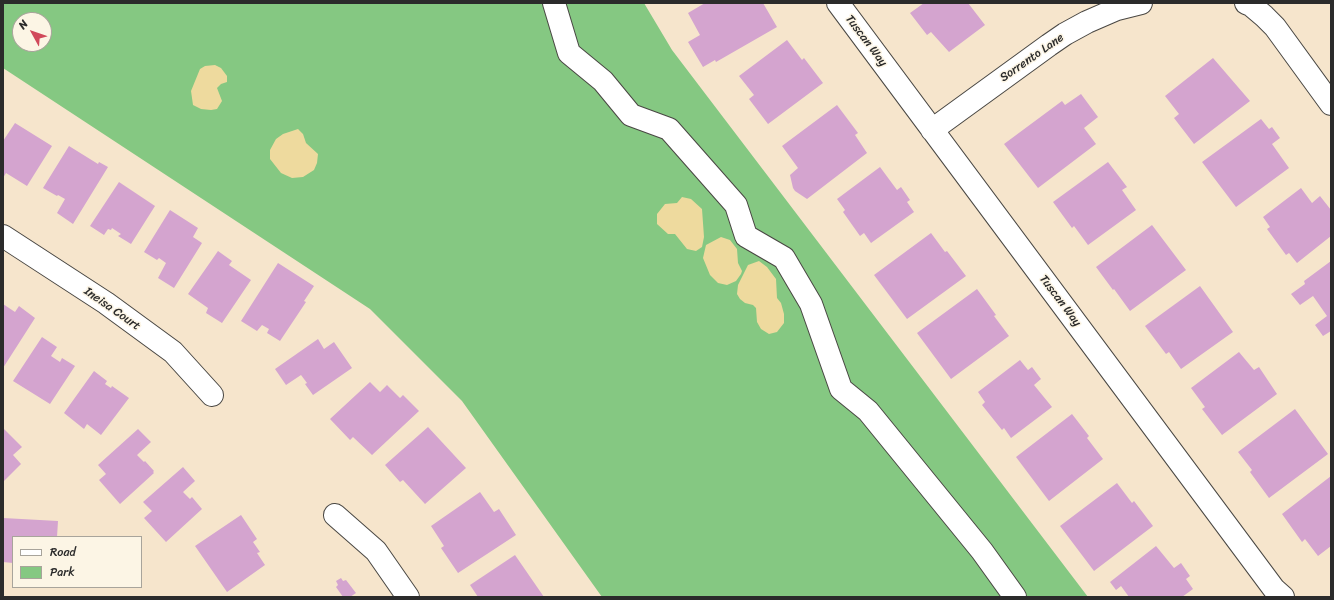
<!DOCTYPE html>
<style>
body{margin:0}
#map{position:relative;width:1334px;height:600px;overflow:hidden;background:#f6e5cc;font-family:Sriracha,sans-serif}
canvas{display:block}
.frame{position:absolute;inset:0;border:4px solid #2b2b2b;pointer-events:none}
.legend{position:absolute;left:12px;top:536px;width:130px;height:52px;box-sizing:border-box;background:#fcf5e5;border:1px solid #a8a49b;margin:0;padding:5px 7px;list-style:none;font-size:12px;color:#2b2b2b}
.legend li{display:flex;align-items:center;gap:8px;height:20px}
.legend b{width:20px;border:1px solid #a8a49b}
.north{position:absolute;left:12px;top:12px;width:40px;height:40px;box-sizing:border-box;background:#fcf5e5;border:1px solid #a8a49b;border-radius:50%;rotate:310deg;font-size:11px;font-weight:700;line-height:16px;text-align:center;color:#2b2b2b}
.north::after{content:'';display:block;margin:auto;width:14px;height:18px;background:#d1495b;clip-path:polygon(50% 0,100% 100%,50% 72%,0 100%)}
</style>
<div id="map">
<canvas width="1334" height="600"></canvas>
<div class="frame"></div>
<ul class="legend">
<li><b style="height:5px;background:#fff"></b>Road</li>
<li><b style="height:11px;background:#85c882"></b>Park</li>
</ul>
<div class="north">N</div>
</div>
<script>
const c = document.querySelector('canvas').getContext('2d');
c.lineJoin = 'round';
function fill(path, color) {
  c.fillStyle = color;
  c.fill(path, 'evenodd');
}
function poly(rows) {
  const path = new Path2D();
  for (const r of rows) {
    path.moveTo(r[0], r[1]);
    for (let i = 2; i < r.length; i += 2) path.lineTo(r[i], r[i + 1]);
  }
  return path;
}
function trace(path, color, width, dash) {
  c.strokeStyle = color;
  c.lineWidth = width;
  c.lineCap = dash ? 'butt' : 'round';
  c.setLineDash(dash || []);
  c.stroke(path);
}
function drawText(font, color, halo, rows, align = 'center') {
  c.font = font + ' Sriracha,sans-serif';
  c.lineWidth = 3;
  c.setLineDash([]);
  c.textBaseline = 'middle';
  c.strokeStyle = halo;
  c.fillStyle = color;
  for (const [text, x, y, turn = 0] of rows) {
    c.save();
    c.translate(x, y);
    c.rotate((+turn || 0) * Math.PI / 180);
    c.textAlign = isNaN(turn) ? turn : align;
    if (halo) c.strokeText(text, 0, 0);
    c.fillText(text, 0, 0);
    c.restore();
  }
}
fill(poly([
 [3,3,644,3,672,50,1088,597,602,597,462,401,370,309,3,68],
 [20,20,44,20,44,44,20,44]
]), '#85c882');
fill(poly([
 [215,65,221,68,227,76,227,82,221,84,217,88,222,101,217,109,211,110,201,109,193,105,191,91,200,69,205,66],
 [298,129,303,134,306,143,318,154,317,163,314,170,303,177,292,178,281,173,270,159,270,150,276,139,283,134],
 [682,197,691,199,702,209,704,237,702,247,696,251,687,249,675,234,668,234,657,224,657,214,665,204,677,203],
 [721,237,730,240,737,249,738,263,742,271,741,274,736,281,727,285,718,283,710,275,703,258,706,245],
 [759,261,767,267,776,279,777,298,781,303,784,314,784,323,777,332,769,334,761,329,757,322,756,308,753,305,745,303,740,299,737,294,738,285,748,265]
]), '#eeda9e');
fill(poly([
 [705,3,763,3,777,27,716,62,715,60,703,67,688,42,700,35,688,13],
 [924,3,968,3,985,25,949,52,931,32,927,35,910,13],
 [787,40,802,60,804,58,823,83,768,124,749,99,754,95,739,76],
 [1213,58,1250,101,1194,144,1174,118,1179,114,1165,96],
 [1081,94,1098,117,1084,128,1096,144,1038,188,1004,144,1062,101,1065,105],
 [837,105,858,133,855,135,867,153,807,199,795,191,793,188,790,175,798,168,782,146],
 [1261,119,1269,129,1272,127,1280,138,1272,144,1289,168,1236,207,1202,162],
 [15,123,52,146,27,186,6,173,3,178,3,141],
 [69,146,98,164,99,162,108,167,73,224,57,213,65,199,58,195,57,196,43,188],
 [1108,162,1127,187,1122,190,1136,210,1088,245,1074,226,1072,228,1053,202],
 [880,167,897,190,901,187,910,200,907,202,914,212,871,243,864,233,860,236,843,212,845,210,837,199],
 [119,182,155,206,131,244,118,236,121,234,112,228,111,230,108,229,104,235,90,226],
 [1301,188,1312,203,1320,196,1331,210,1331,236,1297,263,1289,253,1286,255,1267,229,1270,227,1263,217],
 [170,210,198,228,193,237,202,243,174,288,158,278,166,263,159,258,157,260,144,252],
 [1152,225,1186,270,1130,311,1114,289,1113,290,1096,267],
 [931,233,945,252,947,251,966,276,907,319,874,275],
 [218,251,232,261,229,265,251,280,222,323,206,313,208,308,188,294],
 [1331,261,1331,331,1323,336,1315,325,1327,316,1313,296,1300,305,1291,294,1305,284,1304,281],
 [278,263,314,286,304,301,306,302,280,341,267,333,269,329,262,325,257,331,241,321],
 [1200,286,1233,332,1181,369,1169,352,1166,354,1145,326],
 [977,289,996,315,994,316,1009,336,951,379,917,333],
 [3,304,15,312,19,306,35,318,3,368],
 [42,337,57,347,51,356,60,362,62,358,75,366,50,404,13,381],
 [318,339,324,349,334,342,352,368,313,395,305,384,307,383,301,375,286,385,275,369],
 [1239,352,1254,370,1259,367,1277,394,1222,435,1202,409,1205,407,1191,388],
 [1020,360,1028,370,1032,367,1041,379,1034,385,1052,407,1011,438,1004,428,1002,430,982,405,985,402,978,392],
 [94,371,107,381,105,384,111,388,112,386,129,398,101,435,87,424,84,429,64,413],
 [370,382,380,392,387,385,400,398,403,395,419,411,372,455,353,437,350,440,330,419],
 [1295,409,1328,454,1269,498,1250,472,1252,470,1238,452],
 [1072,414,1089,436,1087,438,1103,459,1049,501,1016,457],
 [428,427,466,468,425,504,403,480,400,482,385,465],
 [3,428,22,447,13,455,21,464,3,482],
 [138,429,151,442,137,455,144,462,145,461,154,471,153,472,154,473,120,504,99,480,106,474,98,465],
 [183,467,195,481,183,492,190,499,192,497,202,509,166,542,144,518,152,511,143,502],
 [1331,476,1331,546,1318,556,1305,539,1302,542,1282,514],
 [1117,483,1132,503,1134,501,1153,526,1094,571,1060,526],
 [480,492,494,512,499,509,516,535,458,573,441,548,444,546,431,526],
 [241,515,257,539,253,542,260,552,257,553,265,565,227,592,195,546],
 [3,518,58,521,57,537,13,537,13,563,3,562],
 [1156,546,1174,568,1181,563,1190,576,1186,579,1193,589,1182,597,1129,597,1121,586,1116,590,1110,582],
 [515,555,544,597,478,597,470,585],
 [341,578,343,581,346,580,356,593,350,597,343,597,336,587,338,585,336,581]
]), '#d4a4cf');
const minor = poly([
 [554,3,569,53,603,81,631,115,669,129,736,205,746,236,784,258,811,304,841,389,868,411,982,551,1015,597],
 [838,3,1274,589,1283,597],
 [1246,3,1251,5,1264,16,1275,27,1331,104],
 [932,130,1049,45,1065,34,1087,22,1117,9,1141,3],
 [3,236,106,303,173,352,212,395],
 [335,515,376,551,408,597]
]);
trace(minor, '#494743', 24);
trace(minor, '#fff', 22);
drawText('12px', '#2b2b2b', '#fcf5e5', [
 ["Tuscan Way",866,41,53],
 ["Sorrento Lane",1032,58,-35],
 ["Tuscan Way",1060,301,53],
 ["Ineisa Court",112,309,35]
]);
</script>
